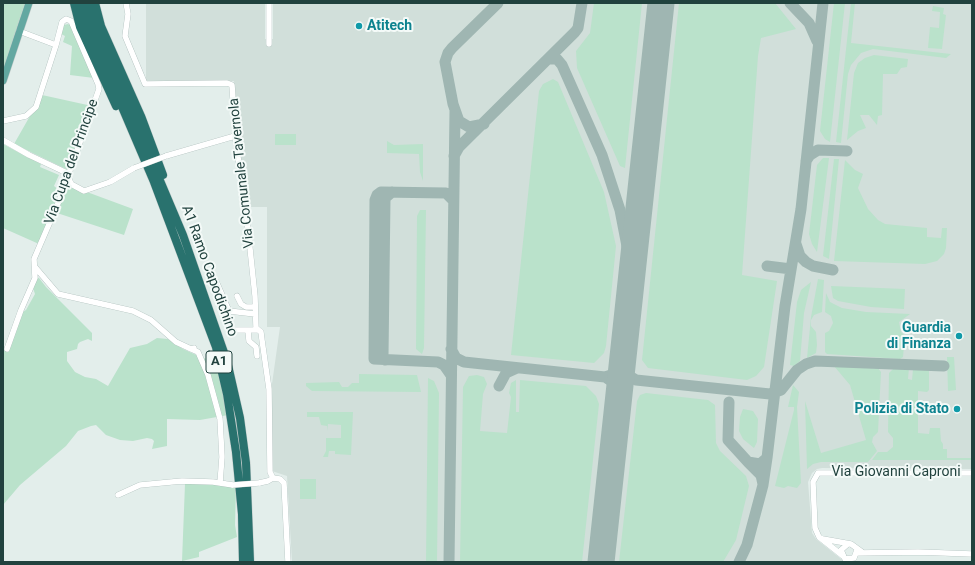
<!DOCTYPE html>
<style>
body{margin:0}
#map{position:relative;width:975px;height:565px;overflow:hidden;background:#e3eeeb;font-family:Roboto,sans-serif}
canvas{display:block}
.frame{position:absolute;inset:0;border:4px solid #21423e;pointer-events:none}
</style>
<div id="map">
<canvas width="975" height="565"></canvas>
<div class="frame"></div>
</div>
<script>
const c = document.querySelector('canvas').getContext('2d');
c.lineJoin = 'round';
function fill(path, color) {
  c.fillStyle = color;
  c.fill(path, 'evenodd');
}
function poly(rows) {
  const path = new Path2D();
  for (const r of rows) {
    path.moveTo(r[0], r[1]);
    for (let i = 2; i < r.length; i += 2) path.lineTo(r[i], r[i + 1]);
  }
  return path;
}
function trace(path, color, width, dash) {
  c.strokeStyle = color;
  c.lineWidth = width;
  c.lineCap = dash ? 'butt' : 'round';
  c.setLineDash(dash || []);
  c.stroke(path);
}
function drawText(font, color, halo, rows, align = 'center') {
  c.font = font + ' Roboto,sans-serif';
  c.lineWidth = 4;
  c.setLineDash([]);
  c.textBaseline = 'middle';
  c.strokeStyle = halo;
  c.fillStyle = color;
  for (const [text, x, y, turn = 0] of rows) {
    c.save();
    c.translate(x, y);
    c.rotate((+turn || 0) * Math.PI / 180);
    c.textAlign = isNaN(turn) ? turn : align;
    if (halo) c.strokeText(text, 0, 0);
    c.fillText(text, 0, 0);
    c.restore();
  }
}
fill(poly([
 [146,3,265,3,265,39,273,39,273,3,972,3,972,469,822,468,817,469,812,473,808,482,812,533,816,539,845,562,292,562,287,476,272,471,272,384,280,327,267,327,267,207,247,207,237,141,234,81,146,83]
]), '#d1dfda');
fill(poly([
 [3,3,25,3,3,70],
 [594,3,642,3,625,168,620,166,577,68,576,51,590,33],
 [679,3,775,3,796,29,761,38,758,56,742,275,777,281,764,367,756,376,747,380,648,368,642,360],
 [834,3,845,3,830,142,825,139,820,131],
 [851,3,855,3,851,43,951,54,946,58,873,49,861,53,851,65,848,74,841,143,836,142],
 [933,6,944,8,943,14,946,15,942,49,928,48,930,27,939,28,940,12,932,11],
 [68,24,70,25,94,78,70,75,72,46,63,42,65,36,61,34,64,25],
 [874,55,908,59,907,67,901,68,897,74,883,74,882,115,878,116,877,125,869,115,860,115,866,128,858,131,847,140,854,73,858,63,865,58],
 [553,79,558,82,604,192,616,246,606,346,604,353,594,363,511,355,539,91,543,84],
 [42,95,92,106,68,170,14,144],
 [275,134,296,134,296,145,275,145],
 [387,141,394,145,423,144,423,181,420,172,419,154,387,153],
 [3,144,41,164,40,167,59,175,54,186,59,190,55,199,58,201,39,244,3,228],
 [823,158,829,158,817,252,812,244,809,234,817,165],
 [834,159,839,159,829,259,823,256],
 [845,160,855,170,863,174,858,188,868,209,878,220,885,224,927,228,927,237,941,238,942,228,947,228,946,248,944,254,937,261,925,264,834,261],
 [68,185,133,209,124,235,57,213],
 [420,210,426,210,424,348,422,354,416,349,417,216],
 [33,275,39,278,46,287,92,333,92,341,88,339,80,342,78,344,77,349,67,352,67,361,75,372,85,377,96,379,108,386,130,348,147,344,157,338,168,339,183,349,203,358,213,360,217,365,228,415,200,420,167,419,167,446,152,449,154,441,152,439,147,438,133,441,120,440,106,435,96,425,91,426,78,431,66,446,20,485,3,505,3,351,9,350,16,316,26,310,35,294,31,282],
 [818,279,824,280,822,312,814,315,811,320,811,326,816,332,817,345,816,353,807,358,811,317],
 [811,282,804,313,800,361,794,366,790,365,797,302,801,290],
 [831,286,905,289,904,309,871,307,838,301,833,298],
 [826,293,830,302,842,308,866,312,910,314,899,322,901,332,905,336,903,357,900,359,827,354,825,352,825,333,829,331,833,323,831,316,825,312],
 [947,357,954,357,956,390,948,391],
 [834,366,877,367,881,372,878,432,873,437,872,442,877,451,868,462,821,462,813,464,807,469,805,401,821,453,866,440,850,385],
 [894,368,909,368,908,379,912,380,913,369,929,370,929,390,927,392,918,391,918,433,929,434,930,428,940,428,941,441,943,444,943,449,947,449,947,458,972,458,972,460,872,460,878,452,887,452,893,447,893,438,888,432,889,373],
 [359,374,417,375,421,392,312,391,306,386,306,383,339,382,342,387,348,387,352,383,359,383],
 [477,375,484,377,487,384,483,394,480,431,507,433,511,397,509,393,511,383,516,380,516,412,519,412,520,380,586,386,596,396,599,404,582,562,460,562,463,387,469,376],
 [428,378,434,381,439,393,437,562,426,562],
 [793,385,799,392,797,407,801,483,797,488,788,486,784,488,775,486,794,410,794,407,788,407],
 [646,393,708,400,715,405,716,443,720,451,746,476,749,486,736,540,723,562,619,562,637,401,640,395],
 [743,409,753,411,758,419,757,442,754,448,743,439,739,431,740,417],
 [307,412,353,412,351,455,335,454,335,451,329,451,328,457,323,457,326,451,326,438,341,438,341,425,328,424,327,431,327,426,321,425,319,417,307,417],
 [300,479,316,479,316,499,300,499],
 [185,484,212,484,236,488,235,525,237,537,199,552,199,557,182,561]
]), '#bae2cb');
trace(poly([
 [790,3,809,23,817,41],
 [548,59,557,59,562,65,602,155,620,210,632,272],
 [484,124,469,127,459,121,453,104,445,62,448,53,452,48,498,3],
 [454,156,459,147,575,32,578,28,582,3],
 [806,161,810,155,818,150,847,151],
 [796,244,800,256,806,262,813,266,833,270],
 [767,266,791,269],
 [451,349,456,358,464,362,605,377,614,374,623,362],
 [385,360,383,356,385,198,392,192],
 [623,362,626,374,636,380,770,394,781,390,797,370,806,364,815,361,944,366],
 [451,375,444,365,438,362,374,359,375,200,377,195,381,192,446,193,453,200],
 [605,377,614,383,619,394],
 [499,386,506,373,517,368],
 [729,402,728,440,748,462],
 [763,484,761,475,748,462,760,464,767,458],
 [449,562,455,111],
 [739,562,747,545,763,485,767,458,785,306,801,209,823,3]
]), '#9fb6b2', 11);
trace(poly([
 [601,562,661,3]
]), '#9fb6b2', 27);
const minor = poly([
 [126,3,128,14,125,36,145,84,227,83,232,85,236,144,246,210,255,296,256,328,261,332,262,340,269,389,270,472,273,478,280,479,284,483,288,562],
 [269,3,269,44],
 [3,121,26,116,36,107,56,45],
 [3,140,29,155,67,173,71,184,84,191,110,182,134,168],
 [166,156,235,136],
 [35,267,58,294,133,311,151,320,176,342,191,349,194,348],
 [216,281,229,311,255,314],
 [237,296,241,304,246,307,255,307],
 [229,330,258,330],
 [248,331,249,341,256,347,257,356],
 [7,349,21,310,35,278,34,259,59,201,99,89,98,84,71,21,66,19,62,22,56,45,19,31],
 [191,349,198,352,208,375,220,419,222,457,220,483],
 [259,483,268,481,273,478],
 [118,495,140,485,182,481,213,482,233,485],
 [823,539,851,544,862,552],
 [848,544,841,550,845,559,854,558,857,550],
 [857,553,918,552,972,554],
 [843,556,819,537,815,528,813,482,818,473,972,473]
]);
const major = poly([
 [3,81,29,3]
]);
const highway = poly([
 [74,3,80,27,116,106],
 [81,3,87,25,154,182,216,347,227,394,236,452,242,514,243,562],
 [88,3,93,22,183,235,227,361,240,418,246,463,250,562],
 [95,3,101,26,141,116,163,175]
]);
trace(minor, '#a5b7b4', 6);
trace(major, '#c1cac9', 8);
trace(highway, '#c1cac9', 9);
trace(minor, '#fff', 5.5);
trace(major, '#63a8a1', 7);
trace(highway, '#29726e', 8);
const minorBridge = poly([
 [134,168,166,156],
 [233,485,259,483]
]);
trace(minorBridge, '#a5b7b4', 6, []);
trace(minorBridge, '#fff', 5.5);
for (const [x, y, r, color] of [
 [359,26,4,"#0f9aa8"],
 [959,336,4,"#0f9aa8"],
 [957,409,4,"#0f9aa8"]
]) {
  const dot = new Path2D();
  dot.arc(x, y, r, 0, 2 * Math.PI);
  c.fillStyle = color;
  c.fill(dot);
  trace(dot, '#f4faf8', 1.5);
}
for (const [x, y, w] of [
 [219,362,26]
]) {
  const box = new Path2D();
  box.roundRect(x - w / 2, y - 11, w, 22, 3);
  c.fillStyle = '#f4faf8';
  c.fill(box);
  trace(box, '#21423e', 1);
}
drawText('bold 13px', '#21423e', null, [
 ["A1",219,362]
]);
drawText('bold 14px', '#0d838f', '#f4faf8', [
 ["Atitech",367,26,"left"],
 ["Guardia",951,328],
 ["di Finanza",951,344],
 ["Polizia di Stato",949,409]
], 'right');
drawText('14px', '#21423e', '#f4faf8', [
 ["Via Cupa del Principe",72,162,-70],
 ["Via Comunale Tavernola",242,173,-96],
 ["A1 Ramo Capodichino",209,271,70],
 ["Via Giovanni Caproni",896,472]
]);
</script>
